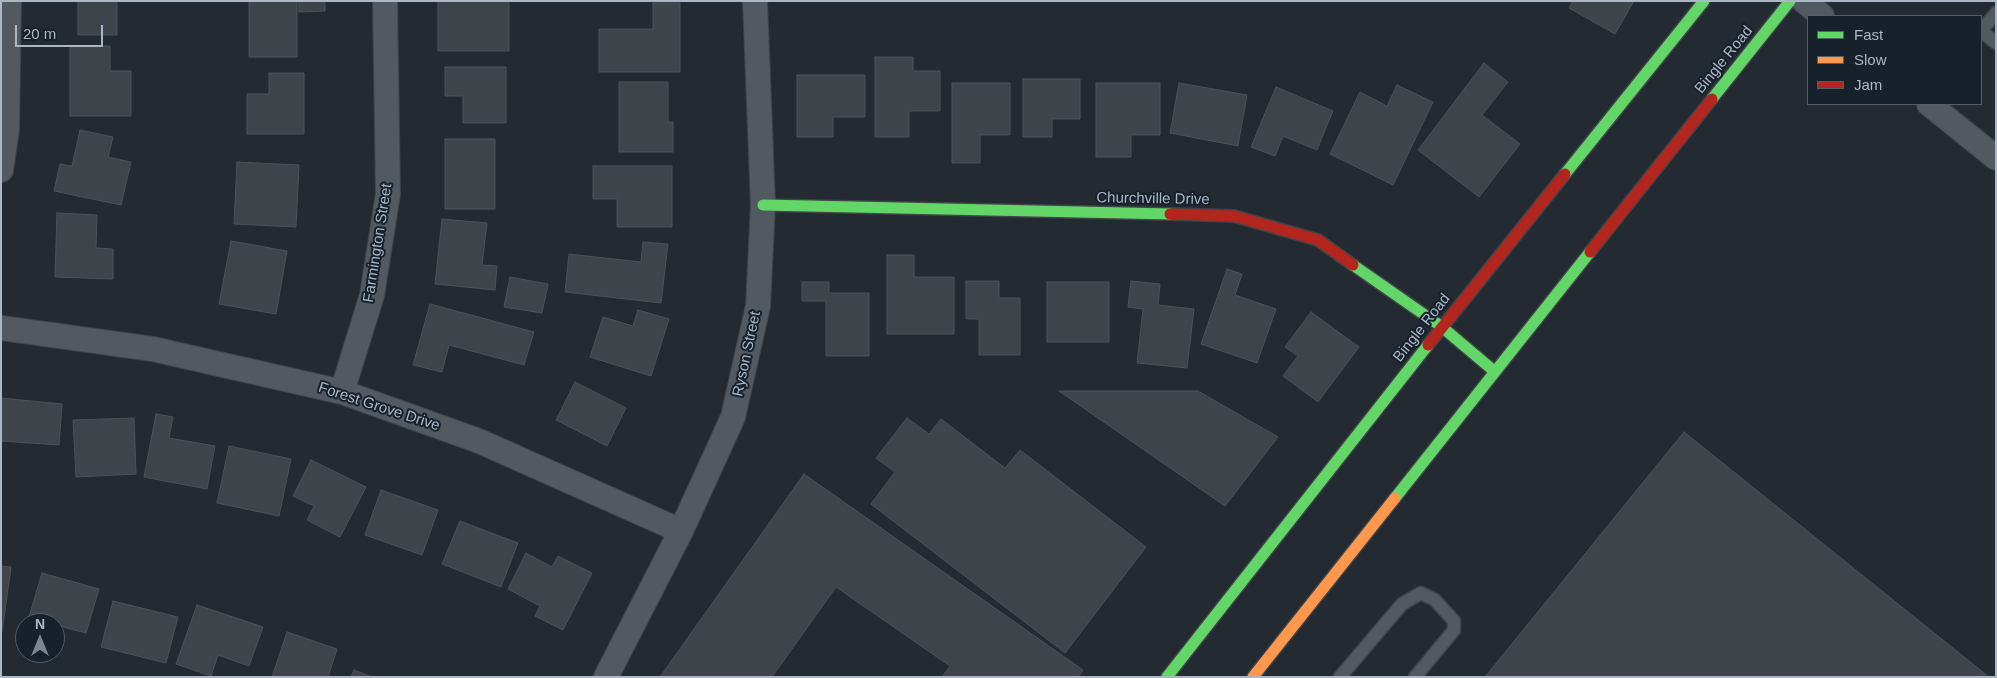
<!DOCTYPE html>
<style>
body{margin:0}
#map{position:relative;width:1997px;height:678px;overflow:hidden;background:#242a31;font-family:Arial,sans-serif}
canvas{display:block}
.frame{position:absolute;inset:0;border:2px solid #abb7c5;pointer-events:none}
.legend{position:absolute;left:1807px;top:15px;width:175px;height:90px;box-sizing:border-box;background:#17212c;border:1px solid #525d69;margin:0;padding:6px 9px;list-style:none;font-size:15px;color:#abb7c5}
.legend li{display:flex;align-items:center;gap:10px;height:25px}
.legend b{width:25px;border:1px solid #525d69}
.north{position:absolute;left:15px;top:613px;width:50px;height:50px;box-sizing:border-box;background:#17212c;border:1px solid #525d69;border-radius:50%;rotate:0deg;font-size:14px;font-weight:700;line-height:20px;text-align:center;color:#abb7c5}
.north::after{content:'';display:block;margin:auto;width:18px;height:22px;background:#7c8691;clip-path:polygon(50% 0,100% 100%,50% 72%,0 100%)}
.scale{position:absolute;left:15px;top:25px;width:88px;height:22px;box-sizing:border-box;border:2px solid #abb7c5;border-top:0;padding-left:6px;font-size:15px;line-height:18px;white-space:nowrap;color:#abb7c5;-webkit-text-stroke:4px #17212c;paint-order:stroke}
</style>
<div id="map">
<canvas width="1997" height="678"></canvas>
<div class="frame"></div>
<ul class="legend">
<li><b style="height:6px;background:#63d668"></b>Fast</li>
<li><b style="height:6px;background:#ff974d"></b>Slow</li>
<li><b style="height:6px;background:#b3261e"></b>Jam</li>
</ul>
<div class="north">N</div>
<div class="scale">20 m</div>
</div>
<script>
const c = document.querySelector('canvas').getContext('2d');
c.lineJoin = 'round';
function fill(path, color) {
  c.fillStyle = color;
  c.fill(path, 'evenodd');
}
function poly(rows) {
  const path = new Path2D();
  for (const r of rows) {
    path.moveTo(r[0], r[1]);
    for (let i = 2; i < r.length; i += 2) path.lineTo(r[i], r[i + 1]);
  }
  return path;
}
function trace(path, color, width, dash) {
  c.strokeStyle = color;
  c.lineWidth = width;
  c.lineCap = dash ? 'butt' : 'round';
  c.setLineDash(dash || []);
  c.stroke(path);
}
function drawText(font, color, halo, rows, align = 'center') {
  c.font = font + ' Arial,sans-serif';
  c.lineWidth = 4;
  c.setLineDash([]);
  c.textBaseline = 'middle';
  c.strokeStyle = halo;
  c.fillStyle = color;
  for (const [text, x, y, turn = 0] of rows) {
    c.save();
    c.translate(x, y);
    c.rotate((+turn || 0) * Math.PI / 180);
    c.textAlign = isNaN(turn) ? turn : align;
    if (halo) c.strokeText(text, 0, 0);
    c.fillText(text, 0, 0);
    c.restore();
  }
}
const building = poly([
 [78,1,117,1,117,35,78,35,78,1],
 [249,1,297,1,297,57,249,57,249,1],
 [299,1,325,1,325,11,299,12,299,1],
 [438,1,509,1,509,51,438,51,438,1],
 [1573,1,1634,1,1615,34,1569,8,1573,1],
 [653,3,680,3,680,72,599,72,599,29,653,29,653,3],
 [70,46,110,46,110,71,131,71,131,116,70,116,70,46],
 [875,57,913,57,913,71,940,71,940,111,909,111,909,137,875,137,875,57],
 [1484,63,1508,82,1482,115,1520,144,1479,197,1418,150,1484,63],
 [445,67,506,67,506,123,463,123,463,96,445,96,445,67],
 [269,73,304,73,304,134,247,134,247,94,269,94,269,73],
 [797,75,865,75,865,117,833,117,833,137,797,137,797,75],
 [1023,79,1080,79,1080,119,1052,119,1052,137,1023,137,1023,79],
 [619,82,668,82,668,122,673,122,673,152,619,152,619,82],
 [952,83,1010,83,1010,135,980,135,980,163,952,163,952,83],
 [1096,83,1160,83,1160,135,1131,135,1131,157,1096,157,1096,83],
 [1179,83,1247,95,1238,146,1170,133,1179,83],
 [1397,85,1433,102,1393,185,1330,154,1360,92,1387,106,1397,85],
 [1276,87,1333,111,1317,150,1283,136,1275,156,1251,147,1276,87],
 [80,130,113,137,108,157,131,162,121,205,54,191,60,164,72,166,80,130],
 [445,139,495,139,495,209,445,209,445,139],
 [237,162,299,165,296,227,234,224,237,162],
 [593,166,672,166,672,227,617,227,617,199,593,199,593,166],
 [57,213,97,215,96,248,113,249,113,279,55,277,57,213],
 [442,219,487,223,482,265,497,266,495,290,435,284,442,219],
 [231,241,287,251,276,314,219,304,231,241],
 [643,242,668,244,661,303,565,292,569,254,641,262,643,242],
 [887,255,914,255,914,277,954,277,954,334,887,334,887,255],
 [1227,269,1242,274,1235,295,1276,309,1257,363,1201,344,1227,269],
 [510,277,548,284,542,313,504,307,510,277],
 [966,281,999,281,999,298,1020,298,1020,355,979,355,979,319,966,319,966,281],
 [1131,281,1160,284,1158,305,1194,309,1187,368,1137,363,1143,309,1128,307,1131,281],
 [802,282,829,282,829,293,869,293,869,356,826,356,826,301,802,301,802,282],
 [1047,282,1109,282,1109,342,1047,342,1047,282],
 [430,304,534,332,524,365,449,345,442,372,413,365,430,304],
 [638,310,669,319,651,376,590,357,603,317,633,326,638,310],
 [1311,312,1359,347,1318,402,1283,376,1298,356,1285,347,1311,312],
 [575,382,626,408,607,446,556,420,575,382],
 [1059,391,1198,391,1278,437,1225,506,1059,391],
 [1,398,62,404,59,445,1,441,1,398],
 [156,414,173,417,169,438,215,446,207,489,144,477,156,414],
 [134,418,136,474,76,477,73,420,134,418],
 [907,418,929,434,941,419,1005,468,1020,450,1146,547,1065,653,871,504,895,472,876,458,907,418],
 [1684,432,1989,677,1485,677,1684,432],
 [229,446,291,459,279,516,217,503,229,446],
 [311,460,366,487,340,537,307,520,314,506,293,496,311,460],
 [804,474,1083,670,1078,677,942,677,950,666,836,587,772,677,660,677,804,474],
 [381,490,438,510,422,555,365,535,381,490],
 [460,521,518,543,501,587,442,564,460,521],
 [526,553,552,567,558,556,592,573,563,630,535,616,540,606,508,589,526,553],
 [1,566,11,567,2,632,1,631,1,566],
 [42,573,99,589,86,633,55,625,55,623,29,617,42,573],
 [113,601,178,617,166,663,101,647,113,601],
 [197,605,263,627,249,666,218,655,211,676,176,664,197,605],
 [287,632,337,649,328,677,272,677,287,632],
 [354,670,372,677,351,677,354,670]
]);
fill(building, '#3e444a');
trace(building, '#4b525a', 1);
const lane = poly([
 [1996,13,1981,31,1996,43],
 [1340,677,1402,604,1421,593,1435,600,1454,621,1454,630,1415,677]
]);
const street = poly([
 [1804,1,1822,16],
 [1929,104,1996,158],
 [1,170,7,129,9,1],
 [1,328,153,349,342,392,479,441,681,531],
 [342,392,372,295,388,194,385,1],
 [606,677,681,531,733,417,758,306,763,205,755,1]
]);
const fast = poly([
 [1712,99,1790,1],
 [1565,174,1704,1],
 [763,205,1170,214],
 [1353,265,1442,327,1494,371],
 [1395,498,1590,252],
 [1167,677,1428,345]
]);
const slow = poly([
 [1253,677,1395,498]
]);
const jam = poly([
 [1170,214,1234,216,1318,240,1353,265],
 [1590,252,1712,99],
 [1428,345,1565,174]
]);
trace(lane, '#40444a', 15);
trace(street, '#40444a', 26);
trace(fast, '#40444a', 14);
trace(slow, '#40444a', 14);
trace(jam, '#40444a', 14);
trace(lane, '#535960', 12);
trace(street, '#535960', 24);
trace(fast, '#63d668', 11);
trace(slow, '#ff974d', 11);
trace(jam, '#b3261e', 11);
drawText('15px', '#abb7c5', '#17212c', [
 ["Bingle Road",1724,60,-51],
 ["Churchville Drive",1153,199,1],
 ["Farmington Street",378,243,-81],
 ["Bingle Road",1422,328,-52],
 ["Ryson Street",747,354,-78],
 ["Forest Grove Drive",379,407,18]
]);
</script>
